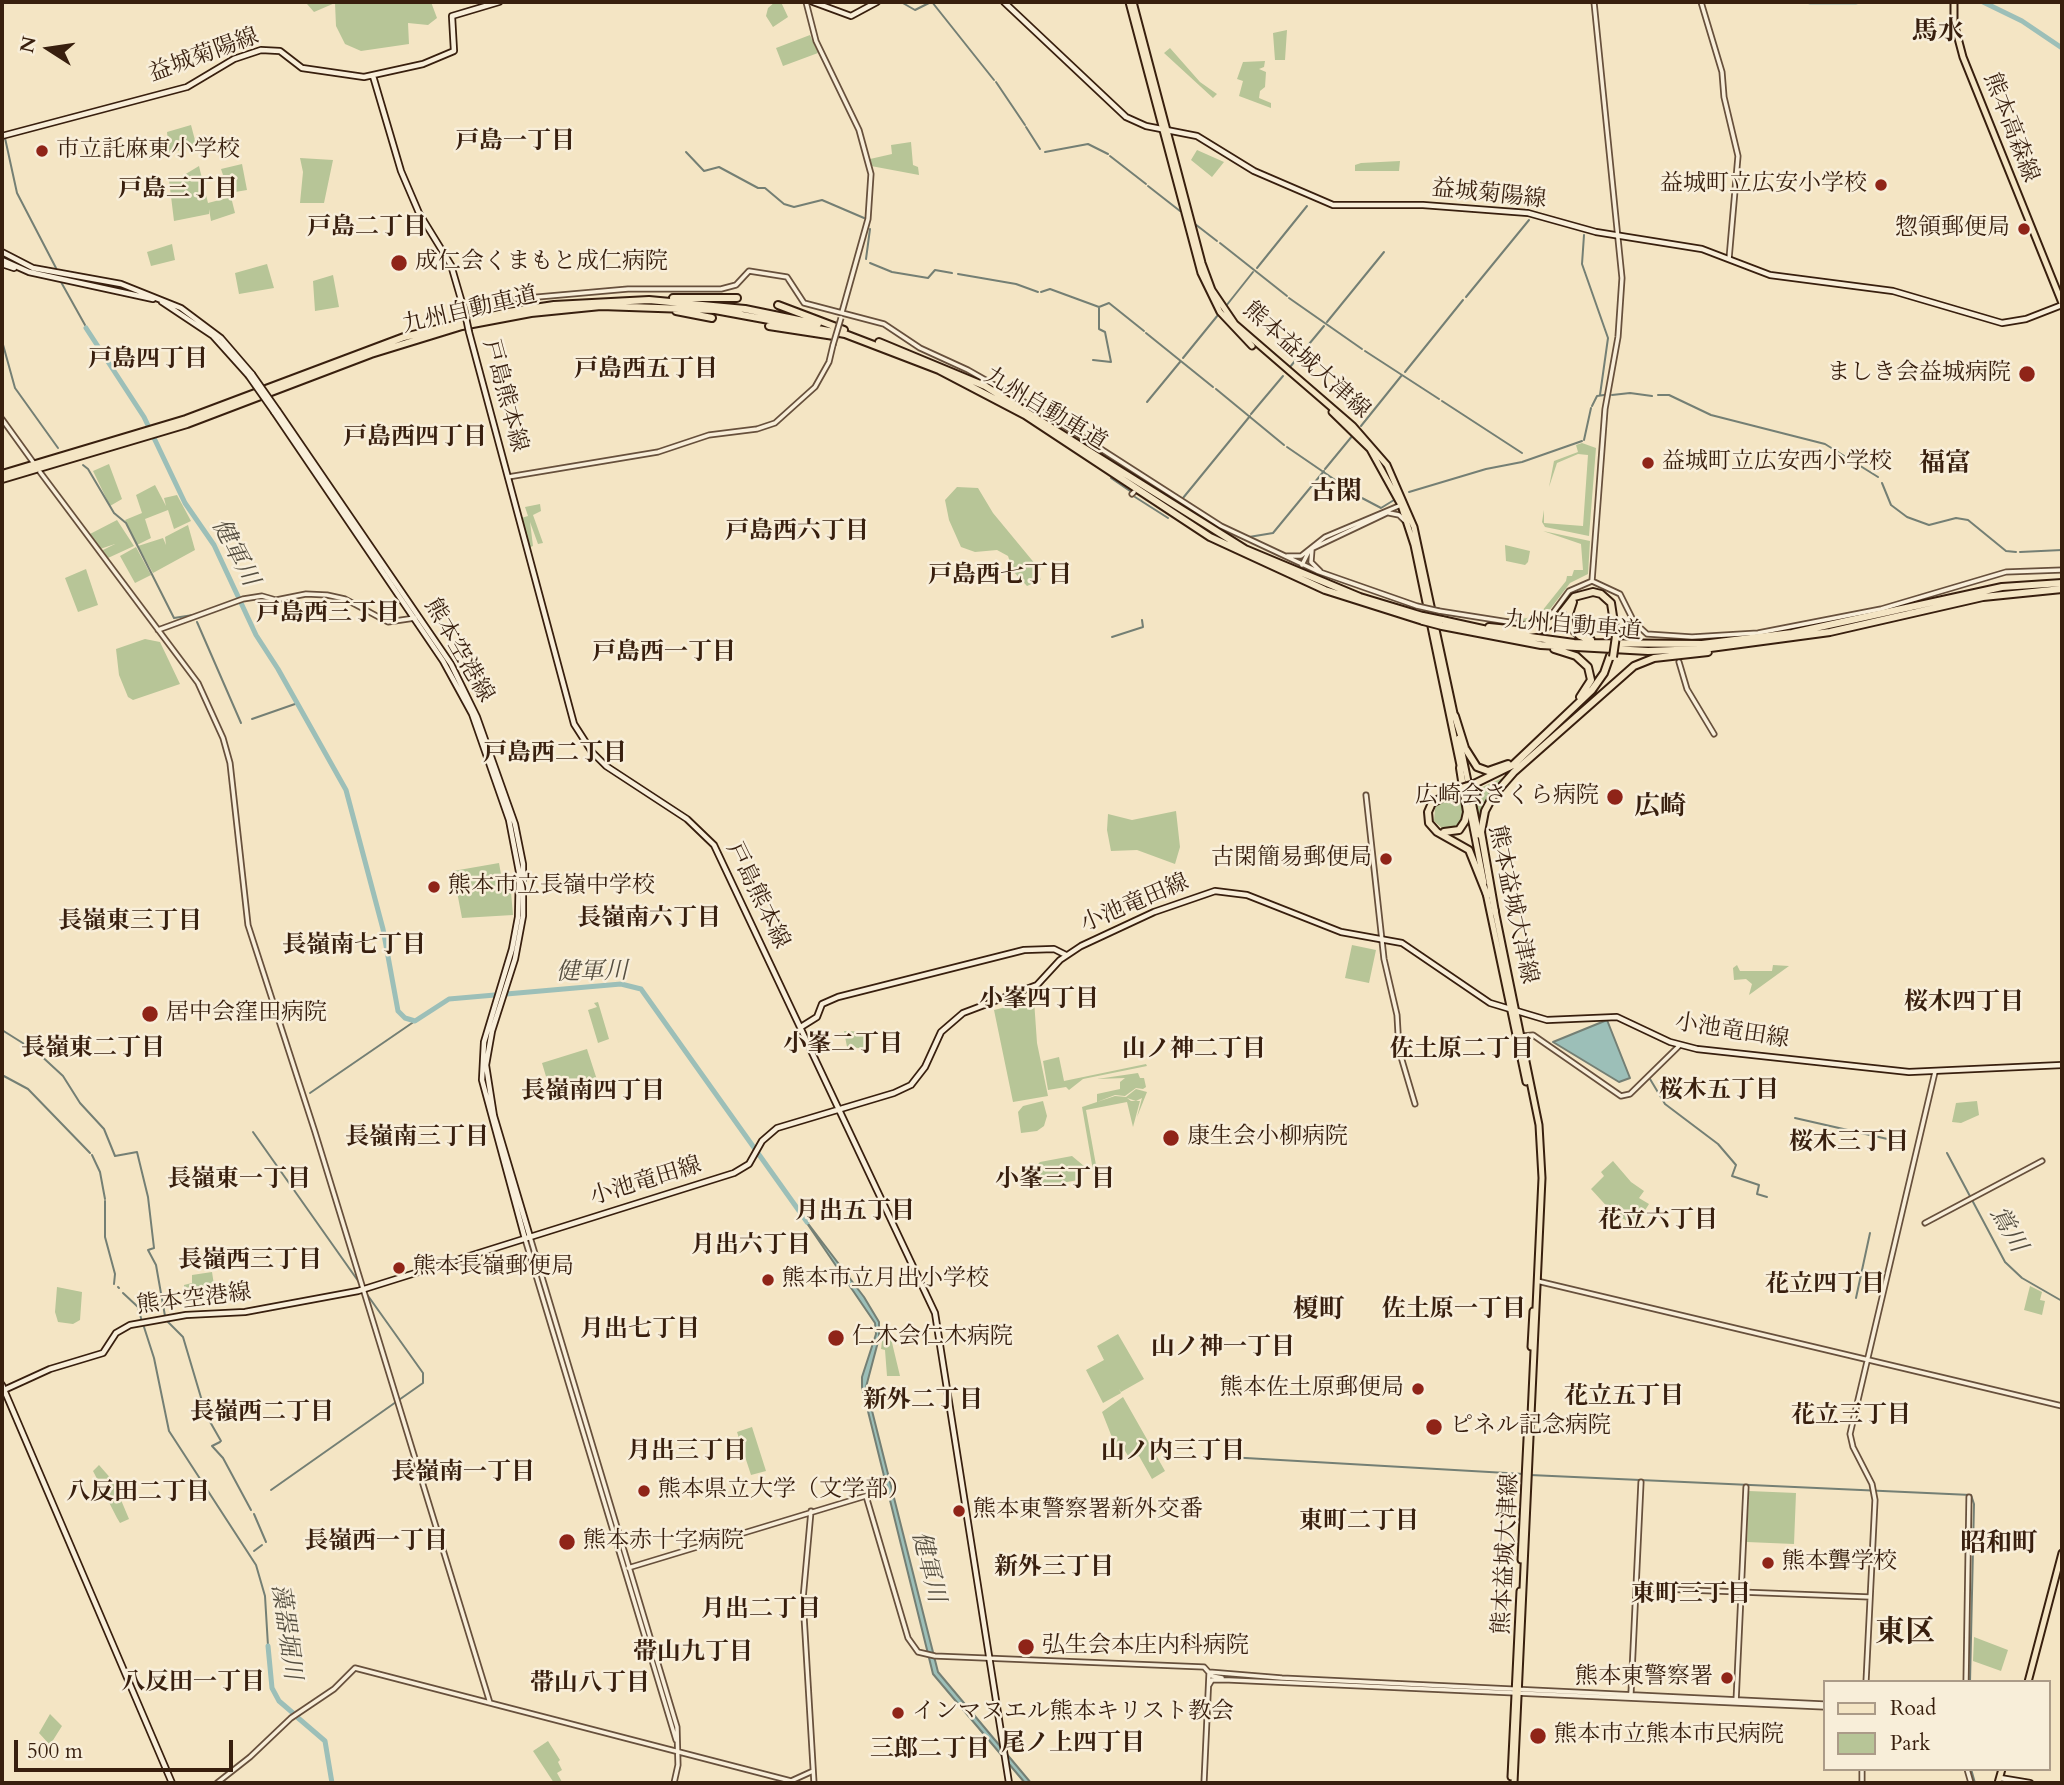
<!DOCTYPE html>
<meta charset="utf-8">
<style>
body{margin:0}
#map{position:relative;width:2064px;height:1785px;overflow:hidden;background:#f4e5c4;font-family:Cardo,serif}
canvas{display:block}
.frame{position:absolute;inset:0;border:4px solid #381f0e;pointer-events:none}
.legend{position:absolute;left:1823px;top:1680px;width:228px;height:91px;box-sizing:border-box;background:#f8eed9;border:2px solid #ab9b88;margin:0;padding:9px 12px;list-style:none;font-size:21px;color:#381f0e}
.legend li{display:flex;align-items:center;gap:14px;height:35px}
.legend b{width:35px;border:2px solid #ab9b88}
.north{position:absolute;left:14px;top:14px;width:70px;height:70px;-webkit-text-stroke:5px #f8eed9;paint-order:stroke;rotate:282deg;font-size:19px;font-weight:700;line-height:28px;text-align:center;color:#381f0e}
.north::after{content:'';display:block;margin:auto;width:24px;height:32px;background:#381f0e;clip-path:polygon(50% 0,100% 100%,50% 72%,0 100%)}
.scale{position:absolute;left:14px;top:1740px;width:219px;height:32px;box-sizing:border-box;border:4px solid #381f0e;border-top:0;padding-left:9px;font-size:21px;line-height:24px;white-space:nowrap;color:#381f0e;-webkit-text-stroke:5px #f8eed9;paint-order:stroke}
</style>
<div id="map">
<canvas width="2064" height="1785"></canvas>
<div class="frame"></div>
<ul class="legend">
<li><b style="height:9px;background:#f4e5c4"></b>Road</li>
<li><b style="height:19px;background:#b7c597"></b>Park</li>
</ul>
<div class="north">N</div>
<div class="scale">500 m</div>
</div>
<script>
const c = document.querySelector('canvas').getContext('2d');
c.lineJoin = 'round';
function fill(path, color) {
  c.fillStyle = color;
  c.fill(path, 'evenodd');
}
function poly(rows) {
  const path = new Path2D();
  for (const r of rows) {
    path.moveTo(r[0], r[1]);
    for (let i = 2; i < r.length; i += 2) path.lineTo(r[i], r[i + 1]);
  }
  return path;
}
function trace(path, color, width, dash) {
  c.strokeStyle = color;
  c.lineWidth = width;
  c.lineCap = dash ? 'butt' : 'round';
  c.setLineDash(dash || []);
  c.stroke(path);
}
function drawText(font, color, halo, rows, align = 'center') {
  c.font = font + ' Cardo,"Noto Serif JP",serif';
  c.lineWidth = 5;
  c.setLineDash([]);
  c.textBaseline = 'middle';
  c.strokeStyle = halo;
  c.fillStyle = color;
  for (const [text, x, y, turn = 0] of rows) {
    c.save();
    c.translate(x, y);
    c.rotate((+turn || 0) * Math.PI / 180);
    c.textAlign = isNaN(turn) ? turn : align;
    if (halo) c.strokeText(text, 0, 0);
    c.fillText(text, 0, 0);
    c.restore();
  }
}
fill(poly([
 [287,2,431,2,437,18,428,25,408,23,409,44,361,51,345,44,336,26,335,3,314,12,307,4],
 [775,2,781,2,788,17,773,27,766,16,768,8],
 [1287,30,1285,60,1275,60,1273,33],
 [810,35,818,53,783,66,776,48],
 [1170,48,1200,82,1217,94,1213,98,1164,53],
 [1265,61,1264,67,1259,69,1266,72,1265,87,1260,91,1259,98,1271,103,1271,108,1239,96,1243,81,1237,79,1243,62],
 [191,125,196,144,169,154,167,132],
 [911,142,913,165,918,167,919,175,871,166,870,159,892,154,891,145],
 [1197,150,1224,162,1212,177,1191,160],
 [300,158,333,160,324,203,300,203,303,172],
 [1400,161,1399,171,1355,171,1355,165,1361,163],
 [242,164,247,190,229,193,221,169],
 [199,166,208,203,231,197,235,213,211,221,209,209,209,214,174,221,169,180,184,175],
 [172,244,175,260,151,266,147,252],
 [267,264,274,288,239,294,235,273],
 [333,275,339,307,315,311,313,281],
 [1582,443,1596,448,1589,536,1545,527,1542,522,1544,510,1544,523,1583,526,1588,455,1578,454,1557,463,1549,487,1554,461,1578,452,1576,445],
 [109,464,122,499,110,506,93,471],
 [155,485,166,506,164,498,177,495,191,521,174,529,168,510,145,519,151,538,137,545,125,520,142,513,136,495],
 [957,487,978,488,993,513,1036,565,1041,580,1027,586,1013,571,1008,556,997,550,975,552,961,547,949,520,945,500],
 [540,504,541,511,533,515,543,543,538,544,530,522,533,546,528,548,518,519,528,516,525,507],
 [117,520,134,546,108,558,101,551,115,544,100,549,90,534],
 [188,525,195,550,153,573,138,546,163,538,166,545,165,537],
 [1543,531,1590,541,1588,574,1570,583,1545,616,1534,622,1518,623,1484,617,1521,619,1538,616,1566,581,1567,576,1572,576,1574,570,1583,570,1581,544],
 [1505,545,1530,551,1528,562,1525,565,1506,561],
 [136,547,151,575,135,583,120,556],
 [86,569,98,605,78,612,65,578],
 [145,639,160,642,180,684,133,700,128,697,119,675,116,649],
 [1507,776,1494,793,1479,830,1471,792],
 [1461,795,1464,813,1460,825,1454,829,1443,829,1434,821,1435,808,1441,802],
 [1176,811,1180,847,1175,864,1137,850,1111,851,1107,830,1108,814,1132,820],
 [499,863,502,880,510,880,513,915,462,918,453,871],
 [1352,945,1376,950,1369,983,1345,978],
 [1737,965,1740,971,1772,971,1773,965,1789,966,1749,995,1752,984,1746,979,1734,980,1733,968],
 [1034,1000,1037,1043,1048,1096,1013,1102,994,1010],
 [598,1002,609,1039,598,1043,588,1010,597,1007,594,1003],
 [844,1031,871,1032,870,1049,847,1047],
 [587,1049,599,1086,553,1100,542,1063],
 [1059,1057,1064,1081,1146,1064,1147,1066,1083,1079,1069,1090,1066,1087,1048,1090,1043,1061],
 [1138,1073,1140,1078,1144,1078,1146,1087,1143,1089,1136,1088,1125,1096,1115,1095,1097,1102,1097,1094,1120,1089,1120,1082,1125,1078,1097,1079],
 [1136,1089,1147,1092,1137,1117,1142,1098,1136,1101,1127,1098,1131,1101,1140,1101,1133,1127,1127,1102,1086,1110,1100,1187,1096,1188,1082,1107,1115,1096,1126,1097],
 [1043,1101,1047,1116,1044,1126,1037,1131,1021,1133,1018,1112,1023,1106],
 [1977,1101,1979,1115,1961,1123,1952,1122,1956,1103],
 [1072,1156,1084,1166,1078,1180,1046,1186,1035,1180,1034,1168,1040,1162],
 [1613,1161,1631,1182,1644,1191,1639,1198,1649,1204,1636,1225,1615,1215,1619,1204,1612,1212,1591,1189,1604,1176,1601,1172],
 [212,1272,214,1285,184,1290,184,1285,192,1283,192,1275],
 [2030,1286,2042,1292,2040,1300,2045,1301,2042,1315,2024,1310],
 [57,1287,82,1292,80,1320,73,1324,58,1322,55,1312],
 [884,1326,888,1326,900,1376,887,1376,885,1350,881,1349],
 [1118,1334,1144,1379,1121,1392,1119,1389,1121,1393,1103,1403,1086,1370,1104,1360,1097,1346],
 [1123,1397,1165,1471,1152,1479,1139,1456,1130,1459,1122,1446,1117,1450,1102,1412],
 [752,1427,766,1471,751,1475,737,1432],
 [99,1465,113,1481,129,1519,120,1523,117,1518,93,1471],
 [1749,1491,1796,1493,1794,1544,1747,1542],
 [1974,1637,2008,1650,2001,1671,1973,1661],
 [50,1714,62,1726,50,1745,39,1733],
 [548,1741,560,1760,558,1762,562,1770,557,1773,562,1782,560,1783,554,1783,533,1751]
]), '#b7c597');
const water = poly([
 [1607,1020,1630,1078,1619,1082,1553,1042,1607,1020],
 [800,1213,864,1297,879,1322,879,1338,866,1387,938,1672,1031,1783,1025,1783,933,1674,862,1387,862,1377,876,1334,875,1323,800,1213]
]);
fill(water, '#9cbfb8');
trace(water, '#747f74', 2);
trace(poly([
 [901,2,915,10,931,2],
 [932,2,994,80],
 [996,82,1025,125],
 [1026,127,1040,149],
 [5,138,17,193,56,268],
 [686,152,704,171,719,167,758,188,765,188,784,204,794,207,822,200,864,218],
 [1045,152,1088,144,1108,154],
 [1110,156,1146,184],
 [1148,186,1180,211],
 [1195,224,1217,241],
 [1584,235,1582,264,1608,338,1600,395],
 [1220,243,1287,296],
 [866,259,870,229],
 [870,263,892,272,928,278,935,270,952,273],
 [1257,268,1307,206],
 [958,274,1016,284,1038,292],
 [61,282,85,325],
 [1041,292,1050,289,1099,307,1109,303,1144,331],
 [1466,297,1529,220],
 [1289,298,1362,349],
 [1226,306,1253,272],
 [1327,322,1384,252],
 [1146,333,1213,387],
 [2,341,15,388,58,448],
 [1365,351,1439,399],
 [1183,358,1218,315],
 [1093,360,1111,362,1105,332,1099,329,1099,308],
 [1290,367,1324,326],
 [1405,372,1463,300],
 [1216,389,1284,445],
 [1612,395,1630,393,1652,396],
 [1658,395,1669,395,1711,415,1825,444,1878,477],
 [1442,401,1522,453],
 [1147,402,1180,362],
 [1592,406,1597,396,1604,395],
 [1251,414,1283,376],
 [1361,426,1402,375],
 [1584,440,1591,408],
 [1287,447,1360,497],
 [83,465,88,469,114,513,126,523,174,618,193,615],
 [1325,469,1353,435],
 [1111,478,1130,491],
 [1882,483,1891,505,1907,517,1929,525,1956,518,1968,520,2006,551,2016,552],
 [1409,492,1486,469,1522,462,1582,441],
 [1135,497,1168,518],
 [1183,498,1250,416],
 [1362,498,1381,508,1394,500],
 [1249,537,1273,533,1324,471],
 [2020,552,2062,550],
 [197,622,241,723],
 [1112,637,1143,627,1142,620],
 [252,719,295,704],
 [2,1030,37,1052,63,1076,80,1103,104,1129,115,1156,137,1152,148,1197,154,1248,148,1250,156,1265,165,1316],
 [2,1075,28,1089,90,1153],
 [1650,1079,1665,1104,1718,1144,1736,1165,1732,1176,1759,1185,1757,1194,1767,1197],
 [310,1093,415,1021],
 [1795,1118,1905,1143],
 [253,1132,361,1285],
 [1947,1153,2005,1262,2022,1278,2062,1301],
 [92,1155,100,1172,105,1199],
 [105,1201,105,1237,115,1274,114,1284],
 [118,1287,119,1288],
 [123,1293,138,1307,142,1322],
 [1856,1298,1870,1233],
 [167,1321,183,1337,205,1411],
 [144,1327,154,1358,169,1431,256,1565,265,1596,268,1646],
 [205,1413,221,1441],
 [220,1442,212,1446,223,1458,251,1510],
 [1228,1457,1524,1474],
 [1530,1475,1971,1495,1974,1504,1970,1682],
 [271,1490,423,1383,423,1373,366,1293],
 [254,1514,266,1542],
 [254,1551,262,1545],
 [1971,1769,1975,1783]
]), '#747f74', 2);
trace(poly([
 [1810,2,1856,2],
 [1983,2,2022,21,2062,48],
 [86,328,144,417,185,503,214,545,256,635,278,669,346,790,383,929,398,1011,405,1018,415,1021,449,999,621,984,641,989,807,1222],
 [268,1646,272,1688,279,1701,293,1713],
 [297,1717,325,1741,332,1783]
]), '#9cbfb8', 5);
const tertiary = poly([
 [806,2,816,41,859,130,871,174,868,219,842,312],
 [1701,2,1722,72,1724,97,1738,156,1729,259],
 [515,299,628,289,721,289,736,285,749,271,787,277,804,303,884,324,920,348,968,370,1051,417,1221,526,1317,571,1417,606],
 [2,419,33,462],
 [40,472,198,683,223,738,230,763,248,925,315,1132,490,1703],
 [508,477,658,452,709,435,757,429,775,423,815,387,829,362,833,345],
 [1132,494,1134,492],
 [1389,513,1399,515,1404,520],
 [1312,549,1311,562,1320,571],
 [1309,550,1389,512],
 [1287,556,1301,556,1325,537,1401,505],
 [1302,565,1309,551],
 [1592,581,1605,409,1618,337,1622,278,1594,2],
 [1439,611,1534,626,1552,614,1569,591,1592,581,1620,594,1634,622,1647,634,1692,637,1758,633,1881,609,2006,572,2062,570],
 [158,630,243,599,262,596,276,600,306,594,327,595,345,599,388,622,415,618],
 [1679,662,1687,689,1714,734],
 [1366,795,1384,959,1397,1015,1399,1050,1415,1104],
 [1521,1036,1533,1035,1621,1096,1630,1094,1680,1045],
 [1925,1223,2042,1161],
 [530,1237,677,1727,678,1765,674,1783],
 [525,1239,676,1740],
 [1537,1281,2062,1406],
 [866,1496,908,1638,918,1652,935,1656,1204,1667,1212,1676,1222,1678],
 [811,1511,803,1599,814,1783],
 [628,1568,869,1495],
 [1636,1588,1870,1597],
 [1209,1672,1282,1678,1824,1704],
 [1866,1682,1875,1500,1872,1484,1853,1447,1850,1434,1935,1072],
 [1966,1682,1969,1497],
 [1209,1685,1212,1680,1229,1680,1824,1707],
 [1631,1693,1641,1482],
 [1736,1702,1746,1487],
 [1967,1769,1971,1783],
 [217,1783,250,1757,291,1718,334,1689,355,1668,791,1781,813,1771],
 [1204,1783,1209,1674],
 [1862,1783,1862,1769]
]);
const secondary = poly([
 [813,2,851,16,877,2],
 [1004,2,1126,117,1146,126,1197,136,1254,171,1333,205,1423,205,1528,213,1596,232,1702,249,1770,275,1893,291,2002,323,2026,319,2062,305],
 [373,76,401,171,419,213,451,265,465,313],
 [2,136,187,87,234,59,261,50,280,51,302,68,364,77,423,64,454,51,452,16,499,2],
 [2,252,33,268,121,284,181,308,221,338,252,374],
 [2,260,29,272,153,299],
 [2,264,14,268],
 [162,302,213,336,248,375],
 [469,332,574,724,592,752,606,766,687,819,714,845,935,1313,1009,1783],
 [278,411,451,664,477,717,515,824,523,864,523,916,515,959,492,1031,486,1065,494,1116,530,1237],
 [274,412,443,661,472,714,509,820,519,872,518,917,512,949,484,1042,482,1080,525,1239],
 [801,1027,817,1017,822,1004,838,997,1024,950,1054,949,1066,955],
 [2,1385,172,1783],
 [4,1390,50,1369,103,1353,116,1333,130,1325,186,1315,245,1312,358,1291,734,1173,749,1164,762,1141,777,1128,894,1093,911,1085,925,1067,941,1032,963,1013,1037,985,1060,960,1081,946,1154,912,1215,891,1247,895,1341,932,1402,943,1490,1003,1547,1020,1617,1017,1670,1042,1697,1049,1909,1072,2062,1065],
 [2000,1778,2030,1783]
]);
const primary = poly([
 [1129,2,1201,273,1220,312,1252,346],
 [1133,2,1202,263,1212,290,1235,324,1353,426,1387,465,1414,527,1455,718],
 [1954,2,1954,23,1963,57,2062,303],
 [1332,412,1370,449,1401,505,1414,545,1461,770],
 [1459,738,1479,835],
 [1469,807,1484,883],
 [1486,893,1526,1082],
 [1495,910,1539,1125,1542,1178,1514,1783],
 [1531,1347,1533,1311],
 [1521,1560,1528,1419],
 [2028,1682,2062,1553],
 [1511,1777,1520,1591],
 [1998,1783,2002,1769]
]);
const motorway = poly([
 [673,298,737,298],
 [778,305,844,330],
 [676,311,712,318],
 [769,326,834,336],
 [879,342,985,386,1245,549,1360,597,1423,616],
 [2,474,186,419,404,337,508,312,554,305,649,300,745,309,818,324],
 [2,479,187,424,371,354,462,326,531,313,601,306,715,310,845,334,939,370,1025,415,1210,537,1325,590,1423,621],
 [1573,602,1568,617,1570,627,1580,636,1591,640],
 [1442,620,1501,633,1574,643,1702,644,1792,633,2002,587,2062,583],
 [1442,626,1541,645,1648,651,1703,649,1830,632,1983,597,2062,589],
 [1489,627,1528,631,1543,629,1556,620,1574,597,1593,592,1601,594,1611,603,1616,636],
 [1554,649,1576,656,1588,667,1591,680,1580,697],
 [1455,716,1465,748,1477,767,1488,771,1508,764],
 [1474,784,1513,765,1550,730,1592,690,1604,673,1610,656],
 [1458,789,1432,803,1428,812,1429,823,1437,832,1469,850,1487,895],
 [1444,832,1459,830,1465,821,1467,812,1460,768],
 [1495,912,1481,832,1485,811,1493,796,1514,772,1634,666,1654,658,1708,652]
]);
trace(tertiary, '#67503c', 7);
trace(secondary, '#381f0e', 8);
trace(primary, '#381f0e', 9);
trace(motorway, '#381f0e', 10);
trace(tertiary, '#f8eed9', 3.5);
trace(secondary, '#f8eed9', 4.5);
trace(primary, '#f4e5c4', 5);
trace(motorway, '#f4e5c4', 6);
const tertiaryBridge = poly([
 [833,345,841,318],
 [1417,606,1439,611]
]);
const secondaryBridge = poly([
 [465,313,469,332],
 [252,374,278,411],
 [248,375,274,412]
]);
const motorwayBridge = poly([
 [1423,616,1442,620],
 [1423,621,1442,626],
 [1613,657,1616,636],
 [1458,789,1474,784]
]);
trace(tertiaryBridge, '#67503c', 7, []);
trace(secondaryBridge, '#381f0e', 8, []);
trace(motorwayBridge, '#381f0e', 10, []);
trace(tertiaryBridge, '#f8eed9', 3.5);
trace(secondaryBridge, '#f8eed9', 4.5);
trace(motorwayBridge, '#f4e5c4', 6);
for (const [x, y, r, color] of [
 [42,151,7,"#8f2418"],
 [1881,185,7,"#8f2418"],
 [2024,229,7,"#8f2418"],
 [399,263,9,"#8f2418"],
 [2027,374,9,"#8f2418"],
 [1648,463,7,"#8f2418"],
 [1615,797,9,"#8f2418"],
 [1386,859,7,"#8f2418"],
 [434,887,7,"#8f2418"],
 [150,1014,9,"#8f2418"],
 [1171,1138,9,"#8f2418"],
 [399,1268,7,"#8f2418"],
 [768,1280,7,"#8f2418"],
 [836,1338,9,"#8f2418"],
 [1418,1389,7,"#8f2418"],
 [1434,1427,9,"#8f2418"],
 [644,1491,7,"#8f2418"],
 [959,1511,7,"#8f2418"],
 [567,1542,9,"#8f2418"],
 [1768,1563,7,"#8f2418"],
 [1026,1647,9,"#8f2418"],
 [1727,1678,7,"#8f2418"],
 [898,1713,7,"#8f2418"],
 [1538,1736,9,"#8f2418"]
]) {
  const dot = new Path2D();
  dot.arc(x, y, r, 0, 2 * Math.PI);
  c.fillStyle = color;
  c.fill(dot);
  trace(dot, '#f8eed9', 2.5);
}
drawText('23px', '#381f0e', '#f8eed9', [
 ["益城菊陽線",204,56,-20],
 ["熊本高森線",2010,128,69],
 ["益城菊陽線",1489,195,6],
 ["九州自動車道",470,311,-13],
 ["熊本益城大津線",1306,361,42],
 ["戸島熊本線",504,396,75],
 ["九州自動車道",1045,410,31],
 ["九州自動車道",1573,627,5],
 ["熊本空港線",458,651,60],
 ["戸島熊本線",757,896,64],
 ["小池竜田線",1135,904,-23],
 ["熊本益城大津線",1512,905,78],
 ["小池竜田線",1732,1032,9],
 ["小池竜田線",646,1182,-17],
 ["熊本空港線",194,1300,-7],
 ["熊本益城大津線",1507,1554,-87]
]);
drawText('23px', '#381f0e', '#f8eed9', [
 ["市立託麻東小学校",56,151],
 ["益城町立広安小学校",1867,185,"right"],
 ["惣領郵便局",2010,229,"right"],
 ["成仁会くまもと成仁病院",415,263],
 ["ましき会益城病院",2011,374,"right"],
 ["益城町立広安西小学校",1662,463],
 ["広崎会さくら病院",1599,797,"right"],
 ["古閑簡易郵便局",1372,859,"right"],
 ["熊本市立長嶺中学校",448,887],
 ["居中会窪田病院",166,1014],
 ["康生会小柳病院",1187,1138],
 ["熊本長嶺郵便局",413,1268],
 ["熊本市立月出小学校",782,1280],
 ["仁木会仁木病院",852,1338],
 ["熊本佐土原郵便局",1404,1389,"right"],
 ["ピネル記念病院",1450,1427],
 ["熊本県立大学（文学部）",658,1491],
 ["熊本東警察署新外交番",973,1511],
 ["熊本赤十字病院",583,1542],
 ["熊本聾学校",1782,1563],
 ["弘生会本庄内科病院",1042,1647],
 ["熊本東警察署",1713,1678,"right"],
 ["インマヌエル熊本キリスト教会",912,1713],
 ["熊本市立熊本市民病院",1554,1736]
], 'left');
drawText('bold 24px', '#381f0e', '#f8eed9', [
 ["戸島一丁目",515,142],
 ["戸島三丁目",178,190],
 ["戸島二丁目",367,228],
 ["戸島四丁目",148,360],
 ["戸島西五丁目",646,370],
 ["戸島西四丁目",415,438],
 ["戸島西六丁目",797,532],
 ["戸島西七丁目",1000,576],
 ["戸島西三丁目",328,614],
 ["戸島西一丁目",664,653],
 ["戸島西二丁目",555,754],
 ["長嶺南六丁目",649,919],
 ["長嶺東三丁目",130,922],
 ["長嶺南七丁目",354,946],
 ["小峯四丁目",1039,1000],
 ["桜木四丁目",1964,1003],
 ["小峯二丁目",843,1045],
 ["長嶺東二丁目",93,1049],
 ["山ノ神二丁目",1194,1050],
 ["佐土原二丁目",1462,1050],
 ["桜木五丁目",1719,1091],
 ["長嶺南四丁目",593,1092],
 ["長嶺南三丁目",417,1138],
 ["桜木三丁目",1849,1143],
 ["長嶺東一丁目",239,1180],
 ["小峯三丁目",1055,1180],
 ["月出五丁目",855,1212],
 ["花立六丁目",1658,1221],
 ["月出六丁目",751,1246],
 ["長嶺西三丁目",250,1261],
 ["花立四丁目",1825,1285],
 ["佐土原一丁目",1454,1310],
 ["月出七丁目",640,1330],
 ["山ノ神一丁目",1223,1348],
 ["花立五丁目",1624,1397],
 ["新外二丁目",923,1401],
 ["長嶺西二丁目",262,1413],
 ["花立三丁目",1851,1416],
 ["月出三丁目",687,1452],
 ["山ノ内三丁目",1173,1452],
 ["長嶺南一丁目",463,1473],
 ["八反田二丁目",138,1493],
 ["東町二丁目",1359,1522],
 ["長嶺西一丁目",376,1542],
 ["新外三丁目",1054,1568],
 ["東町三丁目",1691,1595],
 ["月出二丁目",761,1610],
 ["帯山九丁目",693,1653],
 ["八反田一丁目",193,1683],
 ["帯山八丁目",590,1684],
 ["尾ノ上四丁目",1073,1744],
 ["三郎二丁目",930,1750]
]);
drawText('italic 24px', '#564f41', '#f8eed9', [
 ["健軍川",234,553,62],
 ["健軍川",592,973,-1],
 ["鴬川",2007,1230,60],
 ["健軍川",927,1567,76],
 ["藻器堀川",285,1632,82]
]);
drawText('bold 26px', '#381f0e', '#f8eed9', [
 ["馬水",1938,33],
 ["福富",1945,465],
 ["古閑",1336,493],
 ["広崎",1660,808],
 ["榎町",1319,1311],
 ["昭和町",1999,1545]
]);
drawText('bold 30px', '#381f0e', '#f8eed9', [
 ["東区",1905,1634]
]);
</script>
